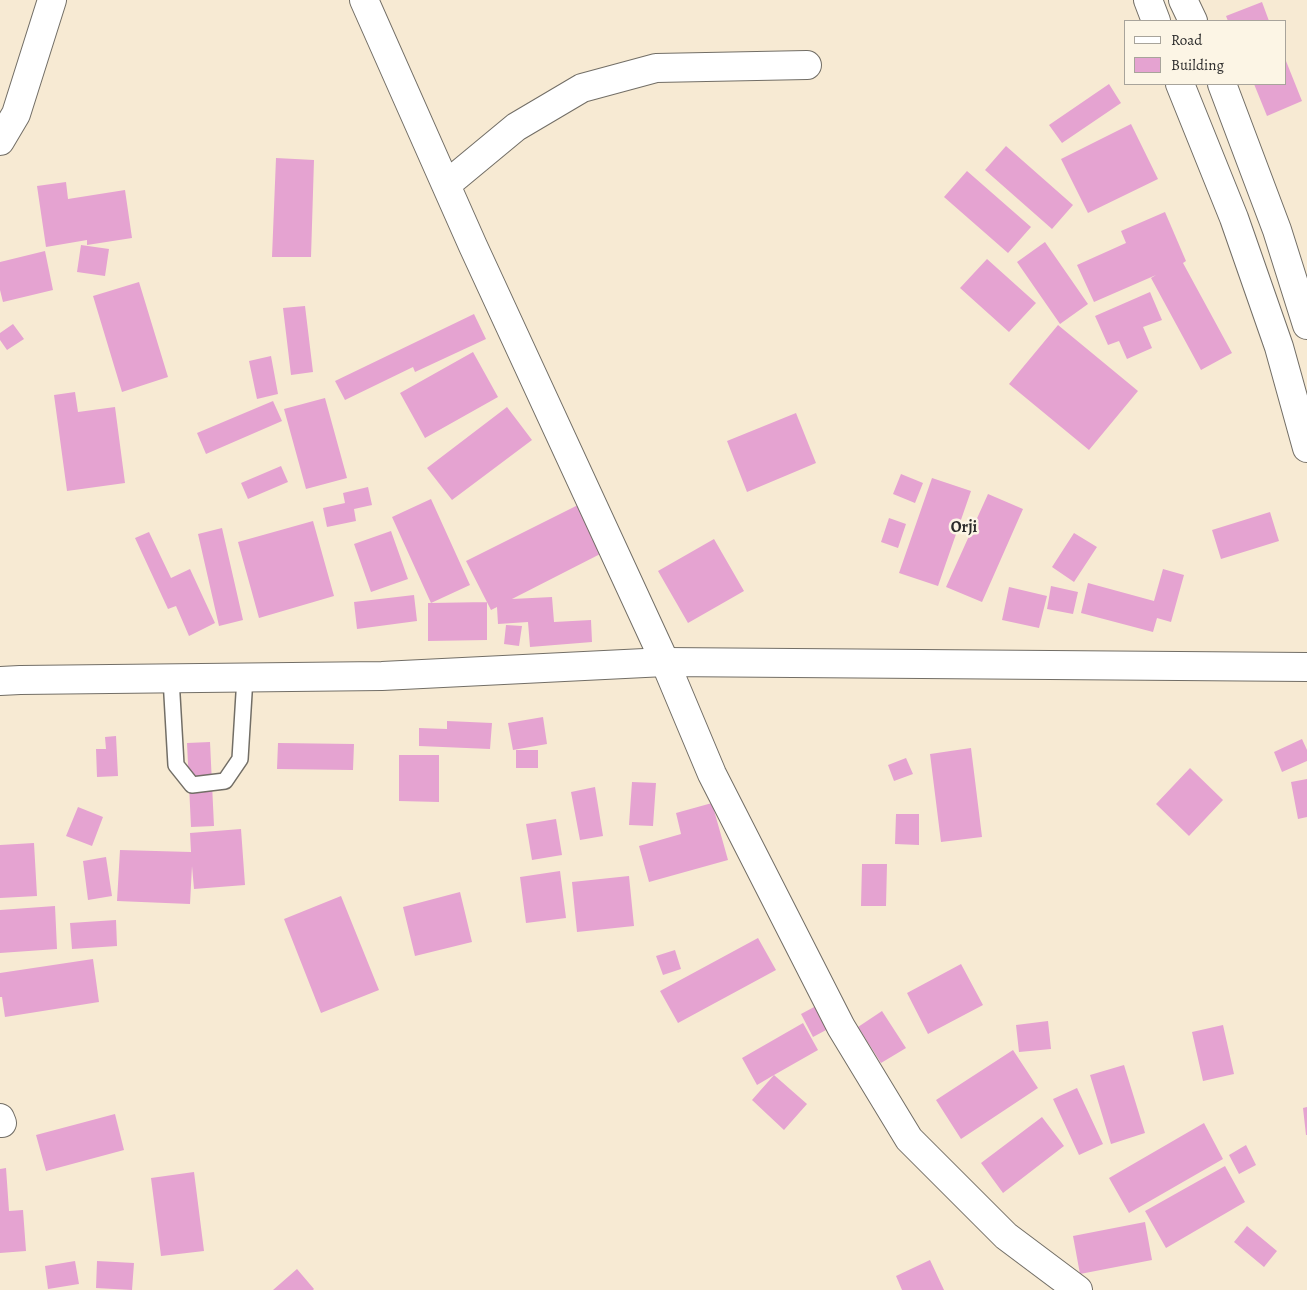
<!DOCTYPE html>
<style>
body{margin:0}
#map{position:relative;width:1307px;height:1290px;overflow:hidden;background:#f7ead3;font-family:Alegreya,serif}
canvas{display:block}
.legend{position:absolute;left:1124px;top:20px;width:162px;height:65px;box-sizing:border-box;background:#fcf5e5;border:1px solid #a8a49b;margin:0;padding:6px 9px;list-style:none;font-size:15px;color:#2b2b2b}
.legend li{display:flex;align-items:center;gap:10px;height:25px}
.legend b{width:25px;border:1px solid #a8a49b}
</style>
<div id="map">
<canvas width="1307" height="1290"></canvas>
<ul class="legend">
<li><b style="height:6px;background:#fff"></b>Road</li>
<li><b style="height:14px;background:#e5a3d1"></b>Building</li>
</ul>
</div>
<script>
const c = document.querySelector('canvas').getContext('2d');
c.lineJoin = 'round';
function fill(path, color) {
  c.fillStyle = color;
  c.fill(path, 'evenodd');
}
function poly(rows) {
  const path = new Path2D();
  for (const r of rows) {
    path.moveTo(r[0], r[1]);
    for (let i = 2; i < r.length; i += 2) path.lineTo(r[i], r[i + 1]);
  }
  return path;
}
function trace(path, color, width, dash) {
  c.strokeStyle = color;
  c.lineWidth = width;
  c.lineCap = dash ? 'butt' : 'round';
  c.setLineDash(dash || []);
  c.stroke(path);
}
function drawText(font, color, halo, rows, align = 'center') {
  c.font = font + ' Alegreya,serif';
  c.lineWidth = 5;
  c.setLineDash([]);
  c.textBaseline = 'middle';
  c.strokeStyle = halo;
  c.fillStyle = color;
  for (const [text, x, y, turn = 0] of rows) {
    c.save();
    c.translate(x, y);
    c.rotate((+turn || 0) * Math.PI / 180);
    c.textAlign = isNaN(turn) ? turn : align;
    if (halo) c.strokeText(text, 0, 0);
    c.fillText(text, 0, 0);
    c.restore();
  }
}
fill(poly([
 [1262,2,1269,21,1228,21,1226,16],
 [1286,61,1302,101,1267,116,1254,84,1286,84],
 [1109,84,1121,103,1062,143,1049,125],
 [1131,124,1158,179,1088,213,1061,159],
 [1006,146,1073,205,1052,229,985,170],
 [276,158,314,160,311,257,272,257],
 [967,171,1031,227,1008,253,944,197],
 [66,182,68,199,125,190,132,238,87,245,87,240,46,247,37,186],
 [1165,212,1186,261,1183,263,1232,353,1201,370,1151,278,1156,275,1094,302,1077,265,1126,243,1121,231],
 [1045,242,1088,304,1060,324,1017,262],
 [81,245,109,249,105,276,77,272],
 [45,251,53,290,3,302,0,290,0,262],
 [987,259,1036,303,1009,332,960,288],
 [139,282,168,377,122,392,93,296],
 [1150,292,1162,320,1143,327,1152,348,1127,359,1119,341,1108,345,1095,316],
 [305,306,313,372,291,375,283,308],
 [474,314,486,339,415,372,413,367,345,400,335,381],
 [13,324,24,339,7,350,0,340,0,333],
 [1058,325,1138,391,1089,450,1009,384],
 [473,352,498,397,425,438,400,393],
 [271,356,278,394,257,399,249,361],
 [75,392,78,412,115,407,125,483,67,491,54,395],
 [325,398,347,478,306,489,284,409],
 [273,401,282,421,206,454,197,433],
 [507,407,532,440,452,500,427,468],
 [796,413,816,463,747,492,727,441],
 [281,466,288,482,248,499,241,483],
 [901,474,923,483,915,503,893,494],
 [932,478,971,491,938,586,899,573],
 [368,487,372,505,354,509,356,521,327,527,323,508,345,503,343,493],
 [988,494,1023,509,982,602,946,587],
 [431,499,470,585,431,603,487,602,487,640,428,641,428,603,431,603,392,517],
 [586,501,610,549,512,599,552,597,554,622,591,620,592,642,530,647,528,622,498,624,497,607,491,610,466,561],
 [1270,512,1279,541,1221,559,1212,530],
 [889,518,906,524,898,548,881,542],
 [313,521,334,596,259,618,238,542],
 [222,528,243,620,219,626,198,534],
 [391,531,408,579,371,592,354,544],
 [149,532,171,578,190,569,215,623,189,636,176,606,168,609,135,538],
 [1074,533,1097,547,1074,582,1052,567],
 [714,539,744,591,688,623,658,571],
 [1163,569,1184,575,1171,622,1157,618,1153,632,1081,613,1088,583,1154,601],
 [1051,586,1078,592,1073,614,1047,609],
 [1009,587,1047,596,1039,628,1002,620],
 [414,595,417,621,357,629,354,602],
 [506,625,522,626,519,646,504,644],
 [543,717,547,744,513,750,508,723],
 [447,721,492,723,490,749,419,746,419,728,447,729],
 [116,736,118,776,97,777,96,749,106,749,105,737],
 [1302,739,1307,750,1307,761,1282,772,1274,752],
 [210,742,214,826,191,827,187,743],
 [278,743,354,744,353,770,277,769],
 [971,748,982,837,941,842,930,754],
 [516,750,538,750,538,768,516,768],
 [399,755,439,755,439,802,399,801],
 [906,758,913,774,894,781,888,765],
 [1190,768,1223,800,1189,836,1156,804],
 [1307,779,1307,817,1298,819,1291,782],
 [632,782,656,783,653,826,629,825],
 [595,787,603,836,580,840,571,792],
 [712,803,728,860,649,882,639,846,681,834,676,813],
 [78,807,103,817,92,846,66,836],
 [896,814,919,814,919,845,895,844],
 [556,819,562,855,532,860,526,824],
 [241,829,245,885,194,889,192,866,190,904,117,901,120,850,191,852,190,833],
 [34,843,37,896,0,898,0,845],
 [106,857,112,896,88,900,83,861],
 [862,864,887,864,886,906,861,906],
 [560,871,566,918,526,923,520,877],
 [629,876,634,926,577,932,572,882],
 [460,892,472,942,415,956,403,907],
 [341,896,379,990,321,1013,284,919],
 [55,906,57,949,0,953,0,910],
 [116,920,117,946,72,949,70,923],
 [758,938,776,970,678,1023,660,991],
 [675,950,681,969,663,975,656,956],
 [93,959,99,1002,5,1017,2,997,0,997,0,973],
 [961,964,983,1005,928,1034,907,993],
 [816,1006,828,1029,813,1037,801,1014],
 [882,1011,906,1048,881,1063,858,1027],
 [1048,1021,1051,1049,1019,1052,1016,1025],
 [803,1023,818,1050,774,1075,807,1104,784,1130,752,1100,774,1075,757,1085,742,1058],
 [1223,1025,1234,1074,1203,1081,1192,1032],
 [1013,1050,1038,1088,961,1139,936,1100],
 [1124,1065,1145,1133,1111,1144,1090,1075],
 [1077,1088,1103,1144,1079,1155,1053,1099],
 [1307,1107,1307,1135,1306,1135,1303,1108],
 [115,1114,124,1150,46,1171,36,1135],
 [1042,1117,1064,1146,1003,1193,981,1163],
 [1204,1123,1223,1159,1129,1213,1109,1178],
 [1246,1145,1256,1165,1239,1174,1229,1155],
 [1225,1166,1245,1202,1166,1248,1145,1211],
 [6,1168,9,1211,23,1210,26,1251,0,1253,0,1169],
 [194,1172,204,1251,161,1256,151,1178],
 [1145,1222,1152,1260,1080,1274,1073,1236],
 [1247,1226,1277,1251,1264,1267,1234,1242],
 [930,1260,944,1290,902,1290,896,1276],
 [75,1261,79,1284,48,1289,45,1266],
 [97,1261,134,1263,132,1290,96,1288],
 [297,1269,314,1289,313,1290,273,1290]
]), '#e5a3d1');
const service = poly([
 [171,678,176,765,192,785,225,781,240,759,245,677]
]);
const minor = poly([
 [364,0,473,246,665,662,712,774,841,1027,909,1139,1006,1236,1078,1290],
 [0,141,16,114,52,0],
 [446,185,516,127,582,88,656,68,807,65],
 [0,1118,2,1123]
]);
const secondary = poly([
 [0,681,20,680,382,676,665,662,1307,667]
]);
const primary = poly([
 [1148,0,1156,21],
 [1183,0,1193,21],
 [1180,84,1234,218,1279,347,1307,448],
 [1222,84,1277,230,1307,325]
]);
trace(service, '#726e66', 18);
trace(minor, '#726e66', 30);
trace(secondary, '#726e66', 30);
trace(primary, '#726e66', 30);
trace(service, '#fff', 15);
trace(minor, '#fff', 28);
trace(secondary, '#fff', 28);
trace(primary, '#fff', 28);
drawText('bold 16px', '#2b2b2b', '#fcf5e5', [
 ["Orji",964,528]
]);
</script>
